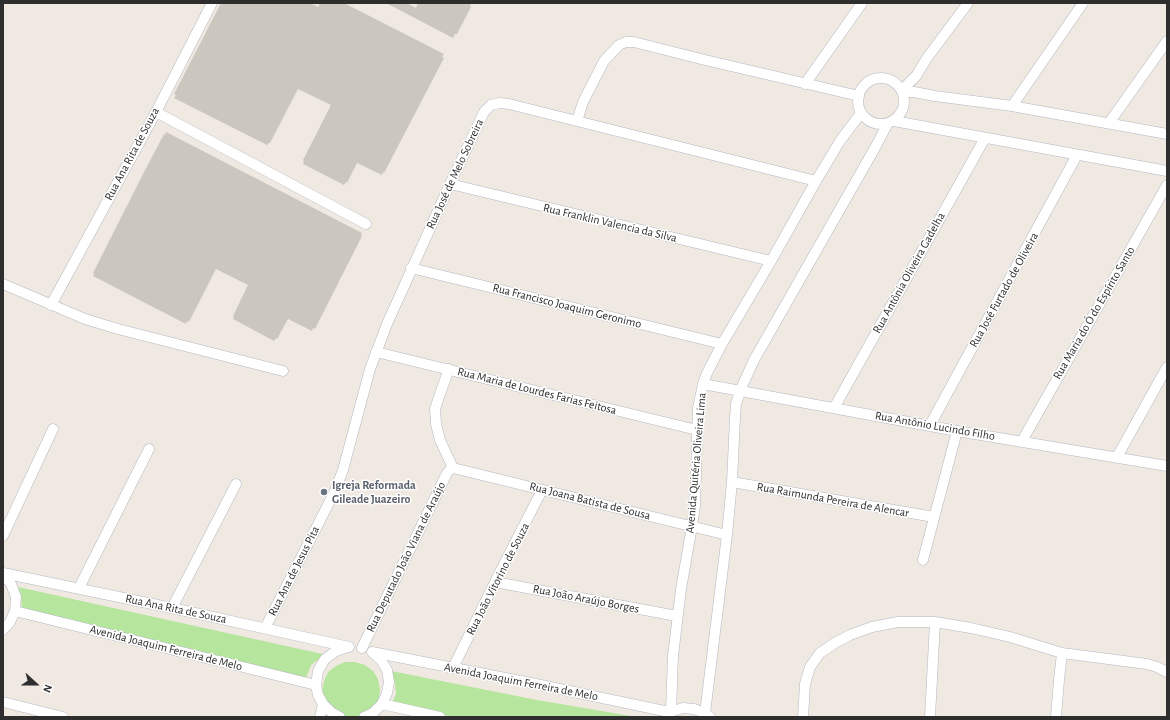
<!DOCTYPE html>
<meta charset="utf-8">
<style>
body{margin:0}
#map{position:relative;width:1170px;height:720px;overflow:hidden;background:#efe9e1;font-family:"Alegreya Sans",sans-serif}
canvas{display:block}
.frame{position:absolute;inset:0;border:4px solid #2e2e2e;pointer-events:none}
.north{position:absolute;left:16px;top:664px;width:40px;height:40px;-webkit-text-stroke:3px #fff;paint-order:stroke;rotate:111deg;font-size:11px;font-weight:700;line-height:16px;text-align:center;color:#2e2e2e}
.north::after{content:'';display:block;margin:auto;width:14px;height:18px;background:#2e2e2e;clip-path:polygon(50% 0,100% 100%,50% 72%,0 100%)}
</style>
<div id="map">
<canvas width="1170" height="720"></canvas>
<div class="frame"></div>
<div class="north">N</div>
</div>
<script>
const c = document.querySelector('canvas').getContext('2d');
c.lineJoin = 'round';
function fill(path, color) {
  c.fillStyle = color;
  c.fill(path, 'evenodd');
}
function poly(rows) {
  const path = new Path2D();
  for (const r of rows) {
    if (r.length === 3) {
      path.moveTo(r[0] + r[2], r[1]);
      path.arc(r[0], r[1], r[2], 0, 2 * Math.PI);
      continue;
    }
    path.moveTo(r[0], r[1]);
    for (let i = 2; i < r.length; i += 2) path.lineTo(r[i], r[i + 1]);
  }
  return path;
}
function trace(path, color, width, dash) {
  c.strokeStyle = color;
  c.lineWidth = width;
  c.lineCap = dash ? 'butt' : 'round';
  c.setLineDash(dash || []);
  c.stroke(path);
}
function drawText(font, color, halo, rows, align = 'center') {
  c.font = font + ' "Alegreya Sans",sans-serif';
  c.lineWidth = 3;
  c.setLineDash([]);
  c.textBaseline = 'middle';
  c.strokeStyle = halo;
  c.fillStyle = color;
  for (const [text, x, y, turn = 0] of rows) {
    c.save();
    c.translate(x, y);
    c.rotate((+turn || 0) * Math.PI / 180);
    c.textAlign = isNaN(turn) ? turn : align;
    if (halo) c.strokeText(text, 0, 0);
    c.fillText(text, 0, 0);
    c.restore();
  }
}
fill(poly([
 [18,587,327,655,319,659,311,665,306,678,22,609,21,597],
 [345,662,355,662,365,665,373,671,378,679,380,689,379,698,375,707,363,717,340,717,324,700,322,691,324,681,328,672,336,666],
 [391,671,537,700,637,717,452,717,392,703,396,694,395,683]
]), '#b6e59e');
fill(poly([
 [221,3,310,3,318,7,320,3,344,3,444,54,442,57,444,58,384,173,383,172,382,175,357,163,347,183,346,182,344,185,303,164,304,161,303,160,331,105,298,89,270,143,269,143,267,145,174,98,176,95,174,94],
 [386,3,407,3,416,8,418,3,471,3,470,6,471,7,457,34,455,34,453,38],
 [166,132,362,233,361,236,362,236,315,329,313,328,312,331,288,319,277,339,276,338,274,341,233,319,234,317,233,316,248,285,216,269,189,322,187,321,186,324,93,276,94,273,93,273,143,174,164,134,165,135]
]), '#cbc7bf');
const street = poly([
 [881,101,23],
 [805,84,862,3],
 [902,90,916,76,927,58,968,3],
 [903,92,914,92,935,96,1012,106,1167,134],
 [1012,106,1083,3],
 [156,112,366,224],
 [577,121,583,102,604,61,619,45,626,42,634,42,701,59,859,96],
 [894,121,1167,171],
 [1109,123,1167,41],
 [450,184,771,261],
 [411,268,722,344],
 [3,284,85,319,118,329,283,371],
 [51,305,156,112,212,3],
 [376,352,697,430],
 [449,369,440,394,435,409,436,424,440,440,453,468],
 [703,384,957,431,1167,466],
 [834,408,985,138],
 [930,425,1077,155],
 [1022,441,1167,185],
 [1117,457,1167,367],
 [453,468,727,535],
 [732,482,934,517],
 [3,536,53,429],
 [923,560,957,431],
 [3,573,172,608,349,647],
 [3,574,11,584,16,597,15,611,10,622,3,630],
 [495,582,677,616],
 [79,588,149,449],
 [172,608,236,484],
 [15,611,316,685],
 [265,628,334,493,343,470,370,369,387,324,450,184,484,112,491,105,500,103,509,104,816,181],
 [362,648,447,473,451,469,453,468],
 [372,652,536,684,669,712],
 [453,668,495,582,542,490],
 [3,702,63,717],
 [382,704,440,717],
 [671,711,673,656,681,589,692,526,695,506,698,408,703,384,707,373,722,344,771,261,816,181,840,141,861,113],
 [667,713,683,708,694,709,705,713,710,717],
 [705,713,727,535,732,482,735,418,736,404,740,391,754,360,876,146,888,123],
 [320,717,323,704],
 [340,717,331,712,323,704,318,695,316,685,318,671,325,659,336,651,348,647],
 [364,717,373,713,382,704,387,693,389,682,387,670,381,660,372,652],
 [803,717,805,684,810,667,820,653,835,643,850,635,872,627,898,622,935,622,971,628,1010,637,1062,653,1147,664,1157,667,1167,672],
 [930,717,935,622],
 [1056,717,1059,680,1062,653]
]);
trace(street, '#b4b7c1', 11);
trace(street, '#fff', 10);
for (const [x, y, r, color] of [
 [324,492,4,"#6b7280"]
]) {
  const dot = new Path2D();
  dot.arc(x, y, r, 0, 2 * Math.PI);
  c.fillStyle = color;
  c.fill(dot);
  trace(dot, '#fff', 1.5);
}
drawText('12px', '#2e2e2e', '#fff', [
 ["Rua Ana Rita de Souza",132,154,-62],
 ["Rua José de Melo Sobreira",455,174,-65],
 ["Rua Franklin Valencia da Silva",610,223,13],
 ["Rua Antônia Oliveira Gadelha",909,273,-61],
 ["Rua José Furtado de Oliveira",1004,290,-61],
 ["Rua Francisco Joaquim Geronimo",567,306,14],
 ["Rua Maria do Ó do Espírito Santo",1094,313,-60],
 ["Rua Maria de Lourdes Farias Feitosa",537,391,14],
 ["Rua Antônio Lucindo Filho",935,426,10],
 ["Avenida Quitéria Oliveira Lima",696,463,-85],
 ["Rua Raimunda Pereira de Alencar",833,500,10],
 ["Rua Joana Batista de Sousa",590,501,14],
 ["Rua Deputado João Viana de Araújo",406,557,-64],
 ["Rua Ana de Jesus Pita",294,571,-63],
 ["Rua João Vitorino de Souza",498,579,-63],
 ["Rua João Araújo Borges",586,599,11],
 ["Rua Ana Rita de Souza",176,609,12],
 ["Avenida Joaquim Ferreira de Melo",166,648,14],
 ["Avenida Joaquim Ferreira de Melo",521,682,11]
]);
drawText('bold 12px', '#5b616d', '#fff', [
 ["Igreja Reformada",332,485],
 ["Gileade Juazeiro",332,499]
], 'left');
</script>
